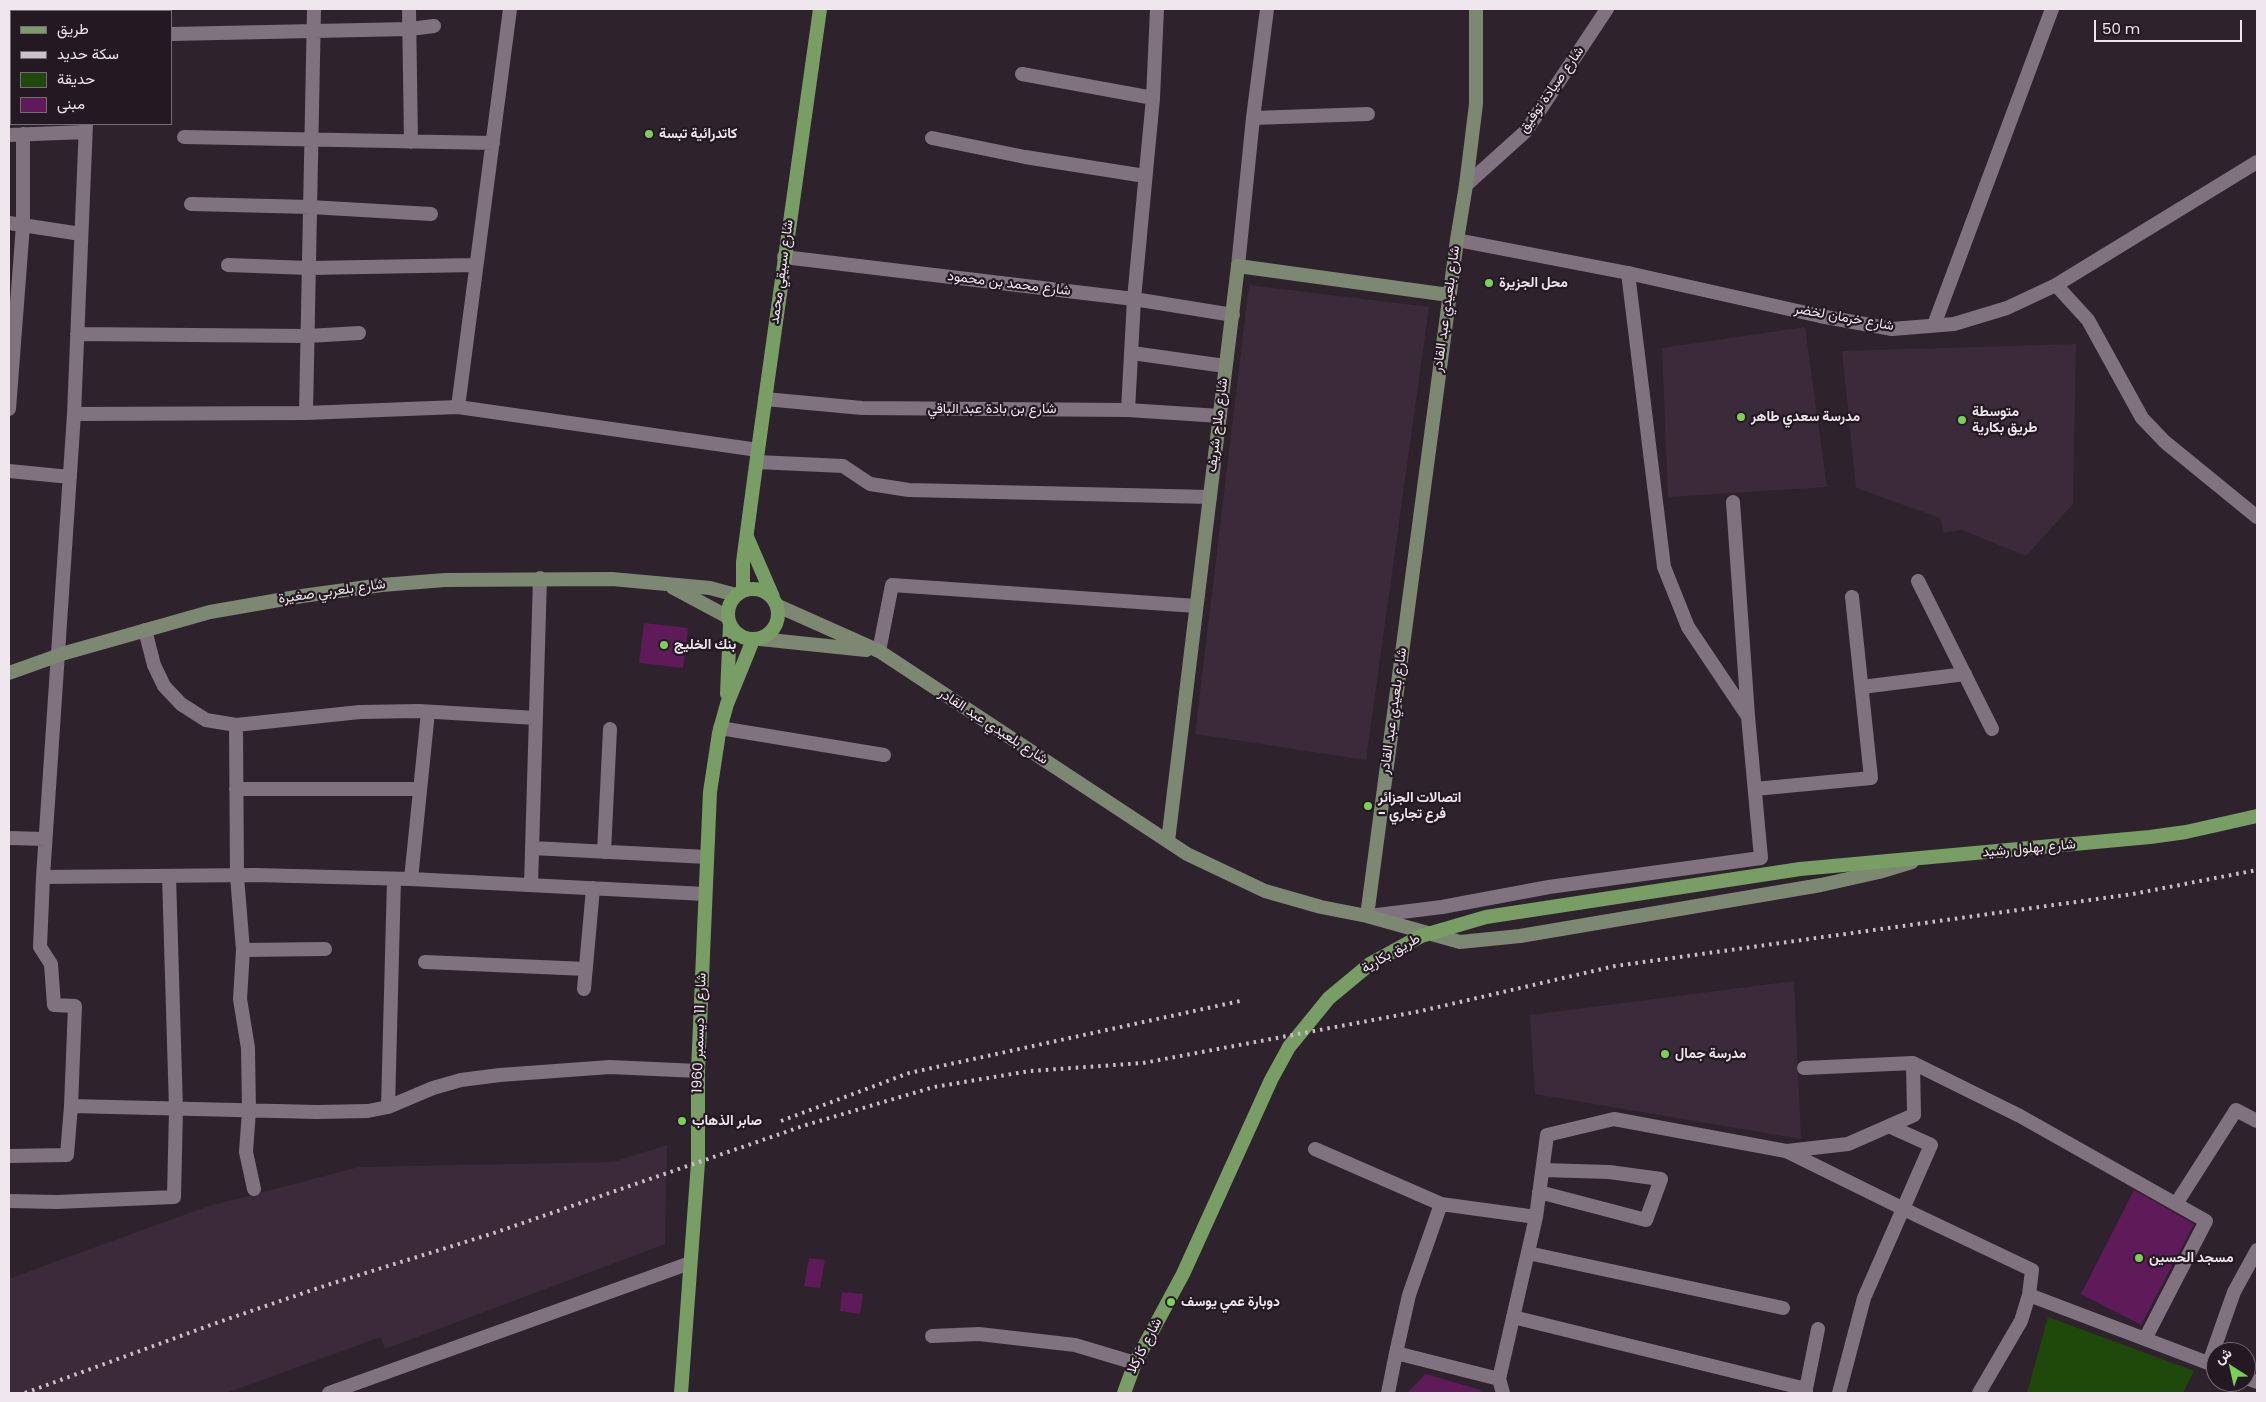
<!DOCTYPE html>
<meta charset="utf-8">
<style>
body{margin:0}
#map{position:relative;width:2266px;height:1402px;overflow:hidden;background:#2e222d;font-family:Poppins,Vazirmatn,sans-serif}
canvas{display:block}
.frame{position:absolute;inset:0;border:10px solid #f0e7ee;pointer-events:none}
.legend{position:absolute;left:10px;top:10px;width:162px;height:115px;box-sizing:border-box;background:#241923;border:1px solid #766b74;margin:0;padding:6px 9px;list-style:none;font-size:15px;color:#f0e7ee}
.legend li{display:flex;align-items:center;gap:10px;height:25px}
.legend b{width:25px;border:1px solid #766b74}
.north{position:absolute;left:2206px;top:1342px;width:50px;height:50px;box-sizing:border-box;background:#241923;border:1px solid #766b74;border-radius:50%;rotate:325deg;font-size:14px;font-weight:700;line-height:20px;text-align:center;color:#f0e7ee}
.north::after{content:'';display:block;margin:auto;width:18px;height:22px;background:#7bd156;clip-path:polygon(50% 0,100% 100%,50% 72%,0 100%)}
.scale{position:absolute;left:2094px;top:20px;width:148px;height:22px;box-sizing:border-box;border:2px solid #f0e7ee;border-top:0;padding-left:6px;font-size:15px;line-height:18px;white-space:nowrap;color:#f0e7ee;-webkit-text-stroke:4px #241923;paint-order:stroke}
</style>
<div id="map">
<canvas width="2266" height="1402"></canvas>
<div class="frame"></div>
<ul class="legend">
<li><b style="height:6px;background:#789d65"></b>طريق</li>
<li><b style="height:6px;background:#cbc1c9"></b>سكة حديد</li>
<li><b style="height:14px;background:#1f490a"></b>حديقة</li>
<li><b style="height:14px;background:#5e1a59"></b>مبنى</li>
</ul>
<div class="north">ش</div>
<div class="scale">50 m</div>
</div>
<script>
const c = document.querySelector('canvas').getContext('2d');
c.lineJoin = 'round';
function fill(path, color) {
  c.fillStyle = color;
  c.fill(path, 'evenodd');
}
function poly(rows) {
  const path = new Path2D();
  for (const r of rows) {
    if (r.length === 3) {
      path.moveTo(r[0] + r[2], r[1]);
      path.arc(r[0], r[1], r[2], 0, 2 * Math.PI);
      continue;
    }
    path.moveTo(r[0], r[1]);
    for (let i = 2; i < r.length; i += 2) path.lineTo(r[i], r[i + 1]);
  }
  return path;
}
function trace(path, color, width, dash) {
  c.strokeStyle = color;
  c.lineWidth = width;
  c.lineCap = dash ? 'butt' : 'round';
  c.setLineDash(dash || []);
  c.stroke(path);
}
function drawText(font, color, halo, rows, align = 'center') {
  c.font = font + ' Poppins,Vazirmatn,sans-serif';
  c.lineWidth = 4.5;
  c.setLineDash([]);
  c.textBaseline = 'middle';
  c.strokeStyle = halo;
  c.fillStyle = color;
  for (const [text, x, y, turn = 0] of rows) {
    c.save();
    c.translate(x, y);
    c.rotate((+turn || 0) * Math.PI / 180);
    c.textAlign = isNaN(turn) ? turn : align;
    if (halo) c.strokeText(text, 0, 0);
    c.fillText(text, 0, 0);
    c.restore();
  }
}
fill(poly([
 [1249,285,1429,307,1366,760,1195,734],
 [1805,327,1827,487,1668,497,1662,348],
 [2076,344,2073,504,2026,556,1962,530,1944,533,1940,518,1856,488,1842,351],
 [1794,981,1801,1139,1535,1094,1530,1015],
 [667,1145,665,1244,385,1349,381,1337,226,1393,9,1393,9,1279,60,1260,206,1207,359,1167,613,1162]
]), '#3b2a39');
fill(poly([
 [2048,1317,2194,1371,2183,1393,2027,1393]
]), '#1f490a');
fill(poly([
 [644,623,688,628,683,668,639,663],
 [2134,1190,2194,1224,2141,1325,2081,1294],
 [809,1258,825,1260,820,1288,804,1286],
 [842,1292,863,1294,860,1314,840,1311],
 [1426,1374,1481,1390,1480,1393,1407,1393]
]), '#5e1a59');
trace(poly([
 [409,9,411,142],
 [171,34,410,29,434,26],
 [9,57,11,57],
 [1022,74,1153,98],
 [1253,118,1368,114],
 [9,135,85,132],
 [184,137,493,143],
 [932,138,1025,157,1145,176],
 [191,204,310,207,431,214],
 [9,223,81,234],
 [784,257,1134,299,1233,315],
 [228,265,309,268,476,265],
 [1628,273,1664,567,1688,627,1747,715],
 [1934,325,2052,9],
 [77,334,308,336,359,333],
 [1132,353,1225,366],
 [765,399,862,408,1128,410,1220,416],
 [458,407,510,9],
 [9,409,23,225,23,134],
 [1128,410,1134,299,1153,98,1157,9],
 [306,413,314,9],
 [74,414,306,413,458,407,758,450],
 [757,462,843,466,870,484,909,490,1210,497],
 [9,471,70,477],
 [1918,581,1992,729],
 [145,630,154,665,164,686,181,704,206,720,236,725,360,712,419,711,536,718],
 [879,651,892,585,1196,606],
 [1862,687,1965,674],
 [236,725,237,876,243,950,240,999,248,1048,249,1111,246,1152,254,1189],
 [720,728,884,755],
 [236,789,420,789],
 [1755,789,1871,778,1852,597],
 [9,838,45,839],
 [532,848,707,857],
 [604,852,610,729],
 [43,877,255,875,411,879,705,894],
 [411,879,428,712],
 [531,885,540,578],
 [1369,916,1442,907,1549,887,1761,858,1748,716,1733,502],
 [243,950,325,949],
 [425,962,586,969],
 [584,989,593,888],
 [1913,1063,2020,1116,2206,1221,2145,1339],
 [71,1106,317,1112,368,1111,388,1107,433,1088,461,1080,500,1075,610,1067,698,1071],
 [388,1107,394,879],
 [1315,1149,1441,1204],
 [1787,1151,1848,1144,1914,1115,1913,1063,1804,1068],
 [9,1156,67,1155,71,1106,75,1006,54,1005,51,964,40,947,43,877,74,414,86,124],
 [1539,1192,1646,1220,1661,1179,1609,1172,1543,1170],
 [9,1201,57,1202,174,1197,176,1109,169,876],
 [2176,1204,2236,1110,2257,1121],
 [1528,1253,1783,1308],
 [1513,1317,1806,1389,1806,1393],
 [932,1336,979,1334,1075,1345,1135,1363],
 [1396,1353,1409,1295,1441,1204,1536,1217],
 [2209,1363,2234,1292,2257,1250],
 [2246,1378,2257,1382],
 [1499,1379,1536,1217,1547,1135,1614,1119,1786,1151,1916,1215,2032,1270,2029,1295],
 [1806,1389,1818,1329],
 [329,1393,690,1263],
 [1388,1393,1396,1353,1499,1379,1503,1393],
 [1839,1393,1864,1298,1931,1145,1889,1126],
 [1979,1393,2021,1321,2029,1295,2216,1366]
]), '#80727e', 14);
trace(poly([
 [1466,185,1526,131,1607,9],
 [1457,240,1628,273,1820,316,1892,329,1954,324,2007,308,2056,285,2257,162],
 [1238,266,1253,118,1267,9],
 [2056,285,2088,320,2142,418,2165,442,2257,517]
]), '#80727e', 14);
trace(poly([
 [672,587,728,617],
 [778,606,879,651,1187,854,1265,891,1321,907,1367,916,1457,240,1466,185,1476,104,1476,9],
 [760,639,866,650],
 [9,673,65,653,210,612,302,596,382,585,445,580,612,579,710,588,736,595],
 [1168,841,1238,266,1449,295],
 [1367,916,1460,942,1520,936,1821,885,1879,872,1912,862]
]), '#7c8872', 14);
trace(poly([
 [747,537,773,597],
 [753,614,25],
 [743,591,743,562,758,450,820,9],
 [727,694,730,625],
 [681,1393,698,1163,698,1071,710,792,719,733,727,704,753,640],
 [1124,1393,1135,1363,1183,1274,1271,1080,1289,1047,1329,998,1370,964,1421,936,1486,917,1800,869,2150,837,2186,832,2257,816]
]), '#789d65', 14);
trace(poly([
 [781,1121,909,1073,1240,1001],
 [25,1393,219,1322,327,1285,491,1234,806,1125,934,1087,1030,1071,1143,1063,1421,1011,1615,966,2133,894,2257,870]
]), '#cbc1c9', 4, [2.5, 5]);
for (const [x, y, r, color] of [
 [649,134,5,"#7bd156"],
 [1489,283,5,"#7bd156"],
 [1741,417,5,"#7bd156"],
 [1962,420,5,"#7bd156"],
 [664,645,5,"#7bd156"],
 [1368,806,5,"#7bd156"],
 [1665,1054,5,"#7bd156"],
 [682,1121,5,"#7bd156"],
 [2139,1258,5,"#7bd156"],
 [1171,1302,5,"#7bd156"]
]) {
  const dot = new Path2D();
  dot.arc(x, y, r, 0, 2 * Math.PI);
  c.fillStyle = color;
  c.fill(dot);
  trace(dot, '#241923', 2);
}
drawText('14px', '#f0e7ee', '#241923', [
 ["شارع صيادة توفيق",1552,90,-55],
 ["شارع سبيقي محمد",782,272,-82],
 ["شارع محمد بن محمود",1009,284,7],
 ["شارع بلعيدي عبد القادر",1447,309,-82],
 ["شارع خرمان لخضر",1844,318,10],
 ["شارع بن بادة عبد الباقي",992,409],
 ["شارع ملاح شريف",1218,425,-83],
 ["شارع بلعربي صغيرة",332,592,-8],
 ["شارع بلعيدي عبد القادر",1394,711,-82],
 ["شارع بلعيدي عبد القادر",993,727,33],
 ["شارع بهلول رشيد",2029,849,-5],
 ["طريق بكارية",1391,954,-30],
 ["شارع 11 ديسمبر 1960",700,1033,-88],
 ["شارع كاركلا",1145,1346,-63]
]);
drawText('bold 14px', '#f0e7ee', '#241923', [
 ["كاتدرائية تبسة",659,134],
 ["محل الجزيرة",1499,283],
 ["متوسطة",1972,412],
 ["طريق بكارية",1972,428],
 ["مدرسة سعدي طاهر",1751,417],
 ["بنك الخليج",674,645],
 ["اتصالات الجزائر",1378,798],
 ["- فرع تجاري",1378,814],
 ["مدرسة جمال",1675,1054],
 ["صابر الذهاب",692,1121],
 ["مسجد الحسين",2149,1258],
 ["دوبارة عمي يوسف",1181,1302]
], 'left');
</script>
